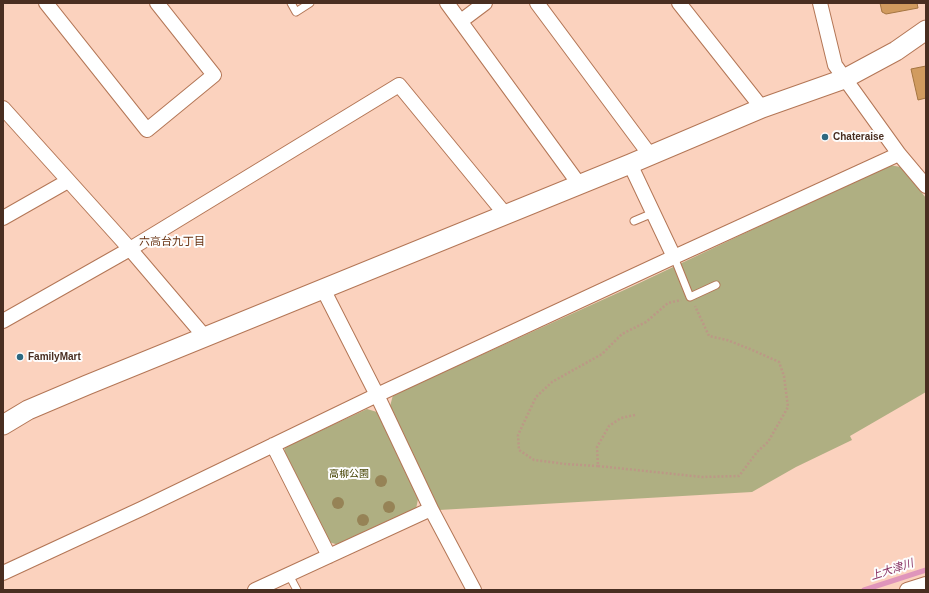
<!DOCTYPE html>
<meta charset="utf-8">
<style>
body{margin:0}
#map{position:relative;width:929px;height:593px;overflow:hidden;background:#fbd2be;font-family:Arial,sans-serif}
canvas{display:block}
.frame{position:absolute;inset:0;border:4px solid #492e21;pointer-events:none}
</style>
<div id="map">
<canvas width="929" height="593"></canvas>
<div class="frame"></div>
</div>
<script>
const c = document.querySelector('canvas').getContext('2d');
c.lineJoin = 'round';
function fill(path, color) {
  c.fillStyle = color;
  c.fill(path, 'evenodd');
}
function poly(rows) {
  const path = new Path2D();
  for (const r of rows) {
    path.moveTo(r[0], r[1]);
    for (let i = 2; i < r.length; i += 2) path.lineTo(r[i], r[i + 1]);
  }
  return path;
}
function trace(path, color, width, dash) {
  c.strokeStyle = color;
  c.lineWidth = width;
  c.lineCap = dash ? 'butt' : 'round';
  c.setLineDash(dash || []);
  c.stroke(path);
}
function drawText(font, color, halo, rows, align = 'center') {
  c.font = font + ' Arial,"Noto Sans JP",sans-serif';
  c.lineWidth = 4;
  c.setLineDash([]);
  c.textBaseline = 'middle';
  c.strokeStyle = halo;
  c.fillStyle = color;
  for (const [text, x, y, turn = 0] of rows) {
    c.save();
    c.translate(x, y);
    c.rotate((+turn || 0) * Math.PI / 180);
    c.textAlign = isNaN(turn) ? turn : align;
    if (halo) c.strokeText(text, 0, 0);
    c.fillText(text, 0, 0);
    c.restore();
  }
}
fill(poly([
 [889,165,901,167,926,198,926,392,850,436,852,440,796,467,752,492,439,510,389,410,393,395,633,286],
 [367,409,377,412,418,499,416,509,339,545,325,541,283,458,285,447]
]), '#afaf82');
trace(poly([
 [864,590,926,570]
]), '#df95bb', 5);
const building = poly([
 [880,3,917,3,918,8,886,14,882,12,880,3],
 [926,66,926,98,918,100,911,69,926,66]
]);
fill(building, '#d19b5f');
trace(building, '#a47541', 1);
const lane = poly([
 [291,3,296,12,310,3],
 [634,221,653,213],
 [674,257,690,297,716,285],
 [289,575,297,590]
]);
const street = poly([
 [46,3,147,130,214,75,157,3],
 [447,3,579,184],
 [537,3,650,155],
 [679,3,762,108],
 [820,3,835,65,899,154,926,186],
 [461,21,485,3],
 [3,108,130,249,205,337],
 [3,218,68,181],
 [674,257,899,154],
 [323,289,377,395,674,257,630,164],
 [3,321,130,249,399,85,505,214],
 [273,445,329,556],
 [431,509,474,590,473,590],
 [3,573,141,509,377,395,431,509,255,590],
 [907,590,926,584]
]);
const secondary = poly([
 [3,425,28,410,87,385,630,164,762,108,844,79,896,51,926,30]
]);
trace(lane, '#b37656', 9);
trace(street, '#b37656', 16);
trace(secondary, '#b37656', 21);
trace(poly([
 [635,415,621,418,609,426,597,447,598,466,702,477,739,476,757,452,768,442,788,407,784,376,779,362,750,349,727,340,709,336,695,306],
 [598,466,565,464,534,460,519,450,518,435,536,397,552,382,602,354,622,334,646,322,668,303,681,300]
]), '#bc9886', 2.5, [2, 2]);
trace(lane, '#fff', 7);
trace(street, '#fff', 14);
trace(secondary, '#fff', 19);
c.fillStyle = '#968356';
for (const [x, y] of [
 [381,481],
 [338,503],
 [389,507],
 [363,520]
]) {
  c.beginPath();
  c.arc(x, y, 6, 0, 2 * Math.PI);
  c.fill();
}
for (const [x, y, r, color] of [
 [825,137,4,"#2d6880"],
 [20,357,4,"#2d6880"]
]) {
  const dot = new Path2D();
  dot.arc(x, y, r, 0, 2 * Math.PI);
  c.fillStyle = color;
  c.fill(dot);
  trace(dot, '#fdfdfd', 1.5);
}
drawText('bold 10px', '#492e21', '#fdfdfd', [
 ["Chateraise",833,137],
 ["FamilyMart",28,357]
], 'left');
drawText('10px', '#444201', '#fdfdfd', [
 ["高柳公園",349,474]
]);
drawText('11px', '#67300f', '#fdfdfd', [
 ["六高台九丁目",172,242]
]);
drawText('italic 11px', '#883263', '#fdfdfd', [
 ["上大津川",892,570,-18]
]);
</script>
